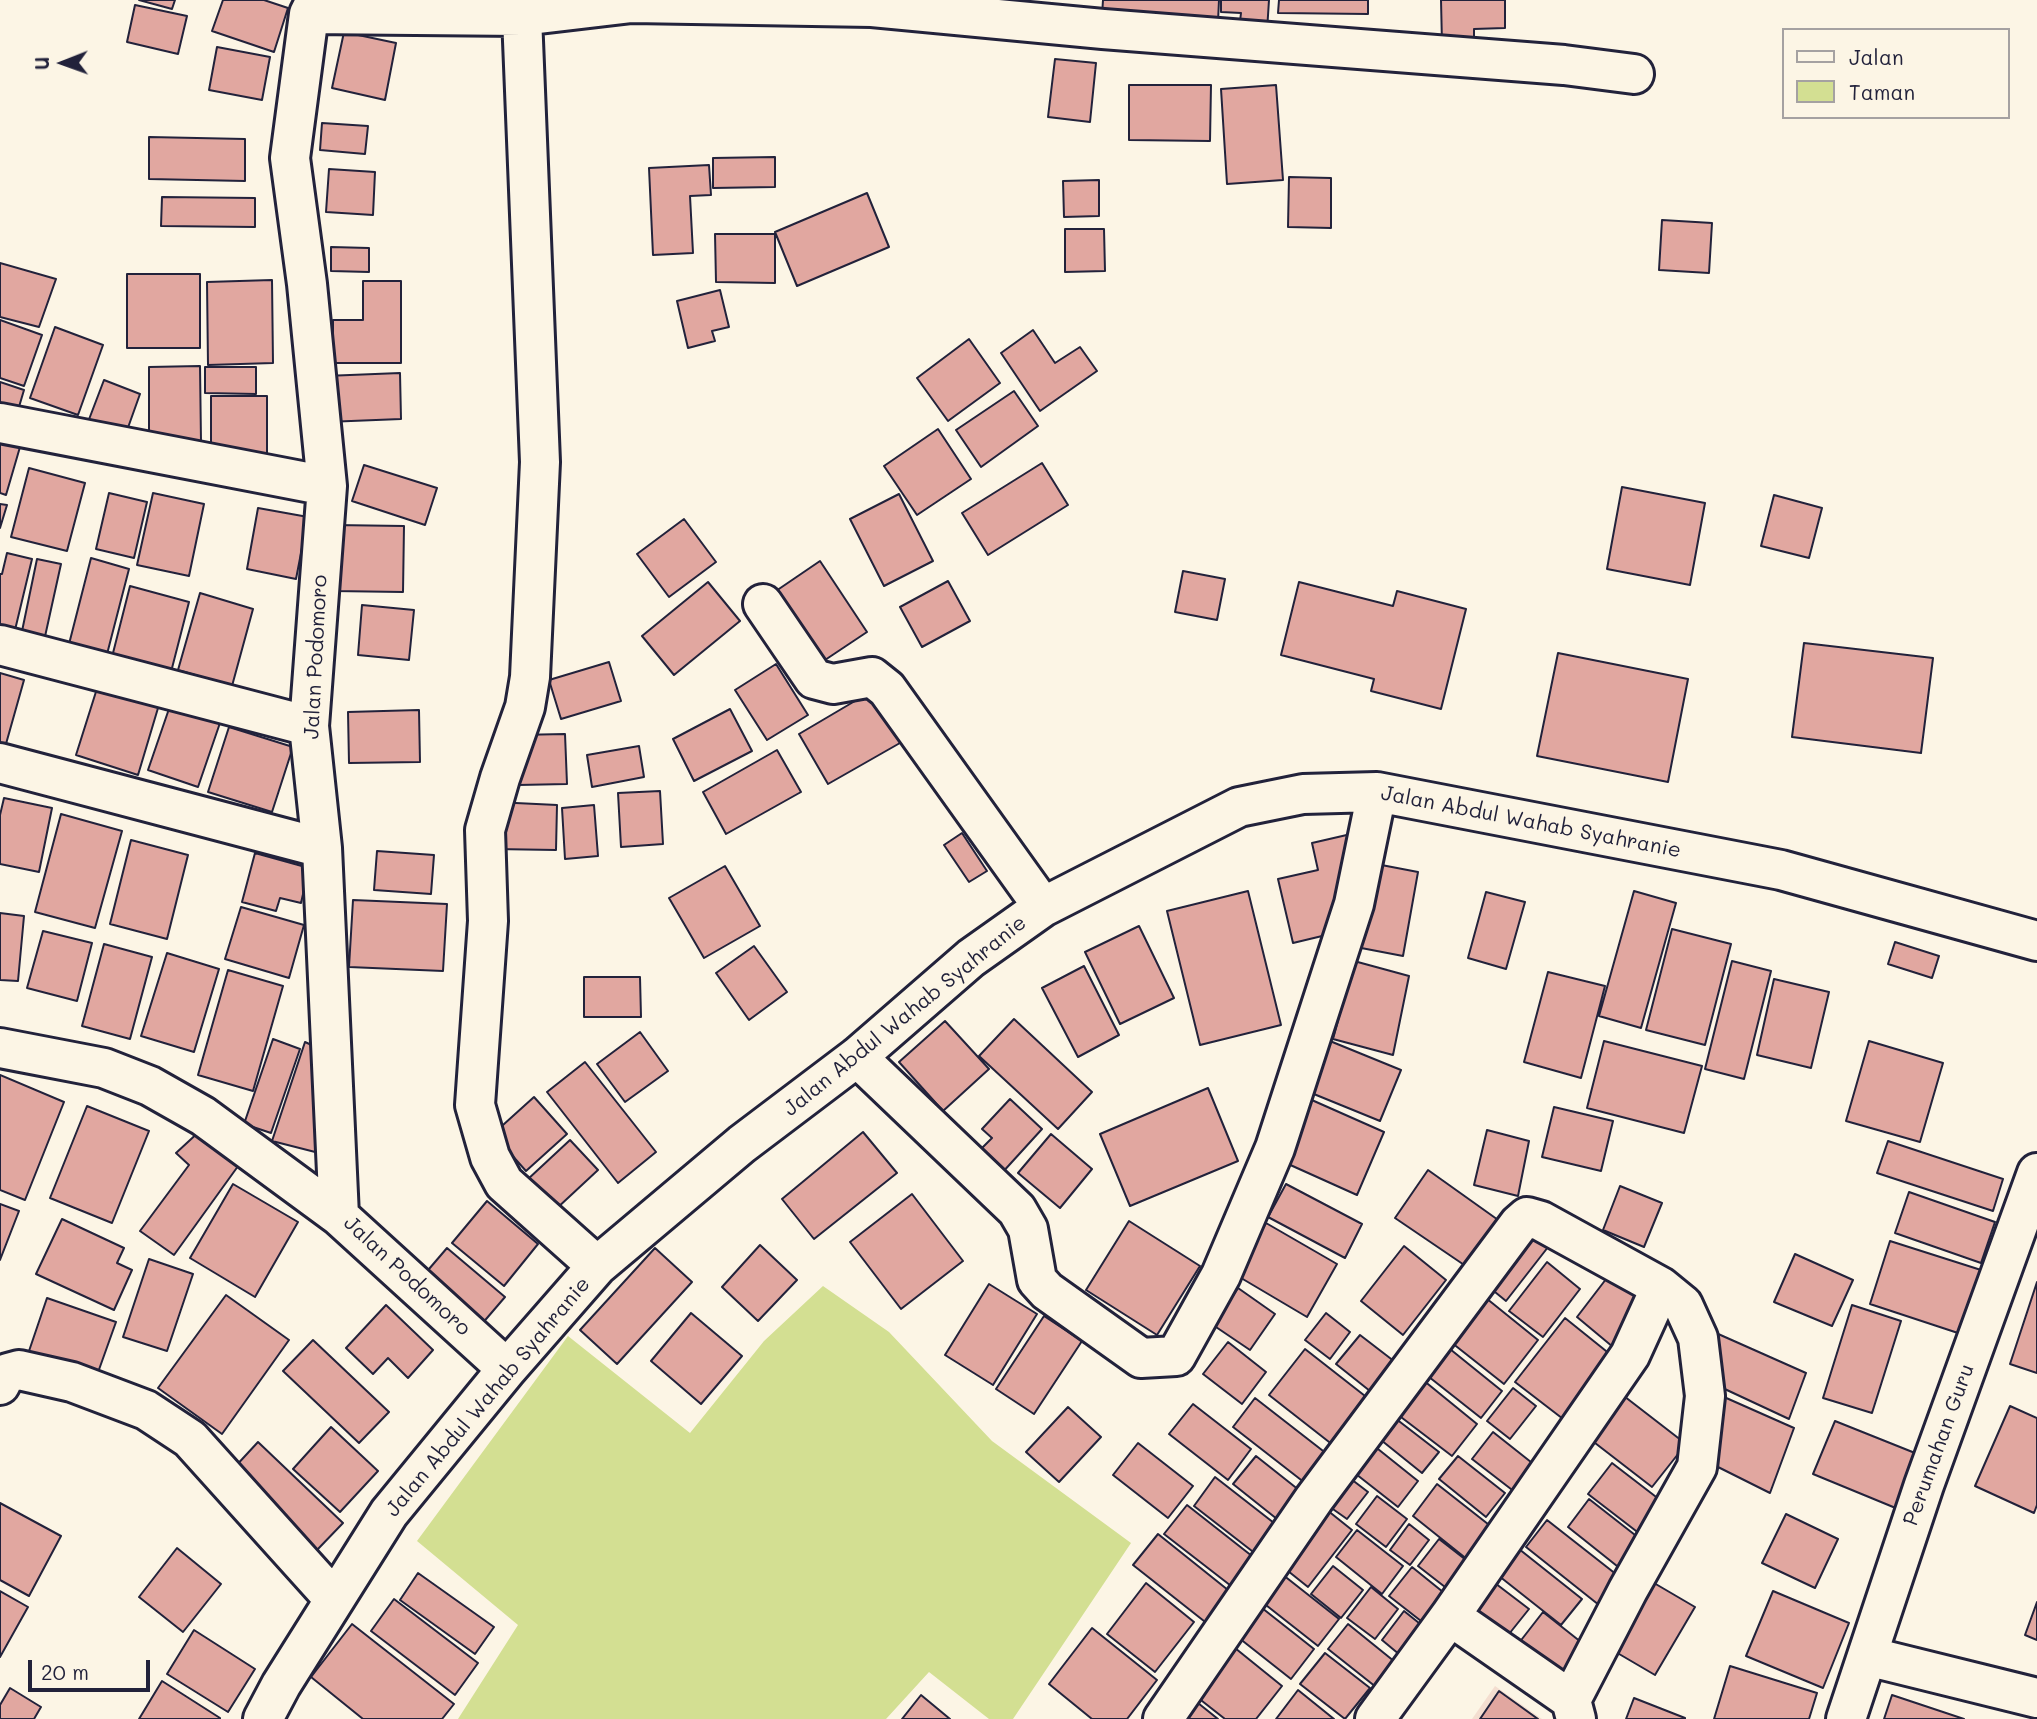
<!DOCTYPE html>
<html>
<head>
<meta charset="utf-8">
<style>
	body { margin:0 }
	#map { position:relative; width:2037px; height:1719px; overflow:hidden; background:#fcf5e5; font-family:Mali,sans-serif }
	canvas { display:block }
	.legend { position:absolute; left:1782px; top:28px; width:228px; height:91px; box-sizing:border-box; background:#fcf5e5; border:2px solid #a5a1a1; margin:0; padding:9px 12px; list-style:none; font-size:21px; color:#22223b }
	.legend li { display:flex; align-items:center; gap:14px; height:35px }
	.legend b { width:35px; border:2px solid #a5a1a1 }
	.north { position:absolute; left:28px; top:28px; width:70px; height:70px; -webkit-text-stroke:5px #fcf5e5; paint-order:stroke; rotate:269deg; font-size:19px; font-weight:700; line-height:28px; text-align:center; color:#22223b }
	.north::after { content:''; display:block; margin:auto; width:24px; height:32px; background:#22223b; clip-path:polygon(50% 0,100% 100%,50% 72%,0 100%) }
	.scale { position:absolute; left:28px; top:1660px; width:122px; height:32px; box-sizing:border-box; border:4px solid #22223b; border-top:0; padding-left:9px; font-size:21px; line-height:24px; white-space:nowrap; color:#22223b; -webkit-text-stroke:5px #fcf5e5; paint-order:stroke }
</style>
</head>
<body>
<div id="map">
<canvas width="2037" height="1719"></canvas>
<ul class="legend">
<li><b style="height:9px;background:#fcf5e5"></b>Jalan</li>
<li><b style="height:19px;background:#d3df92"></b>Taman</li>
</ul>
<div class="north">U</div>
<div class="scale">20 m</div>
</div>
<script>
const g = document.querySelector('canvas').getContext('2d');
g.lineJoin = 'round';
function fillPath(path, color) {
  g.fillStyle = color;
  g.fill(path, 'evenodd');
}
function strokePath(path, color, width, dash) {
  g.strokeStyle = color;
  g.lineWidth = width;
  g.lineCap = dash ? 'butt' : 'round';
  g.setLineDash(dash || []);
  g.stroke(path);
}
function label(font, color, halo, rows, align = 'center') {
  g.font = font + ' Mali,sans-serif';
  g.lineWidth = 5;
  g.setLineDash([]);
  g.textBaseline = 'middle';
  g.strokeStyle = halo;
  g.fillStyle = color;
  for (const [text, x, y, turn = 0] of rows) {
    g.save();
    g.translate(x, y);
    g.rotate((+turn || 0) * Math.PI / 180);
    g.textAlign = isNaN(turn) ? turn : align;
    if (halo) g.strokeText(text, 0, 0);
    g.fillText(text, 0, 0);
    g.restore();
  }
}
fillPath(new Path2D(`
	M1495 1686 1542 1719H1472Z`), '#f4ded0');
fillPath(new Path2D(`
	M823 1286 889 1332 992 1441 1131 1543 1013 1719H989L929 1672 886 1719H458L518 1625 417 1541 568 1336 690 1433 764 1341Z`), '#d3df92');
const building = new Path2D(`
	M139 0H175L172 9Z
	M223 0H264L288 8 274 52 212 31Z
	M1103 0H1219L1218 22 1102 16Z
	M1221 0H1269L1267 31 1239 30 1241 13 1221 12Z
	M1279 0H1368V14L1278 13Z
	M1441 0H1505V28L1474 29V44H1442Z
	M135 5 187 16 178 54 127 42Z
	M344 32 396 43 385 100 332 88Z
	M217 47 270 57 262 100 209 90Z
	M1055 59 1096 63 1090 122 1048 117Z
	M1129 85H1211L1210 141 1129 140Z
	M1276 85 1283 180 1227 184 1221 89Z
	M322 123 368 126 365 154 320 150Z
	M149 137 245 139V181L149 179Z
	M775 157V187L713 188V158Z
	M709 165 711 195 690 196 693 253 653 255 649 168Z
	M329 169 375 172 373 215 326 212Z
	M1289 177 1331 178V228L1288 227Z
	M1099 180V216L1064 217 1063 181Z
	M867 193 889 247 797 286 775 232Z
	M162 197 255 198V227L161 226Z
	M1662 220 1712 223 1709 273 1659 270Z
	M1065 229H1104L1105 271 1065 272Z
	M715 234H775V283L716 282Z
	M331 247 369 248V272L331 271Z
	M0 263 56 279 39 327 0 317Z
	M127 274H200V348H127Z
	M272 280 273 363 208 365 207 282Z
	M363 281H401V363H333V320H363Z
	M720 290 729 327 712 331 715 341 688 348 677 301Z
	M0 320 42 335 24 386 0 378Z
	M55 327 103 345 78 415 30 398Z
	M1033 330 1055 363 1080 347 1097 371 1040 411 1001 353Z
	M969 339 1000 383 948 421 917 378Z
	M200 366 201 442H149V367Z
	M205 367H256V394L205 393Z
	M400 373 401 419 326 422 325 376Z
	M104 380 140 394 125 436 88 422Z
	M0 382 24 390 16 417 0 412Z
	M1014 391 1038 426 981 467 956 430Z
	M211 396H267V455H211Z
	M938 429 971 479 917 515 884 466Z
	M0 442 20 447 6 495 0 493Z
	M1042 463 1068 505 988 555 962 513Z
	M364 465 437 488 425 525 352 501Z
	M29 468 85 483 67 551 11 537Z
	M1622 487 1705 503 1690 585 1607 569Z
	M109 493 147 502 134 558 96 549Z
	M153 493 204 504 189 576 137 565Z
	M899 494 933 561 884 586 850 519Z
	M1774 495 1822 508 1809 558 1761 546Z
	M0 504 7 505 0 528Z
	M258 508 308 517 296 579 247 569Z
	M684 519 716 562 669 597 637 554Z
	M334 525 404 526 403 592 333 591Z
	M7 553 32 559 15 630 0 627V574H2Z
	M91 558 129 569 106 658 68 648Z
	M37 559 61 564 44 641 21 636Z
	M820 561 867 632 819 664 773 593Z
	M1183 571 1225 579 1217 620 1175 612Z
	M948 581 970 621 922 647 900 607Z
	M708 582 740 621 674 675 642 636Z
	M1299 582 1393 606 1397 591 1466 609 1441 709 1371 691 1374 679 1281 655Z
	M130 586 189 602 171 672 112 657Z
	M200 593 253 609 232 686 178 670Z
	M362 605 414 610 409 660 358 655Z
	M1804 643 1933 658 1921 753 1792 737Z
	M1558 653 1688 679 1668 782 1537 756Z
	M609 662 621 701 561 719 549 680Z
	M776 664 808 715 767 740 735 690Z
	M0 673 24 680 4 751 0 750Z
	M100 679 161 698 138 775 76 755Z
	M877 688 907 739 828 784 799 734Z
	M171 703 221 720 198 787 148 770Z
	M730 709 752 751 694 781 673 739Z
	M419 710 420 762 349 763 348 712Z
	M229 727 293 747 272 812 208 792Z
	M565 734 567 784 518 785 517 735Z
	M639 746 644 777 592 787 587 755Z
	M777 750 801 792 726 834 703 792Z
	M660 791 663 844 621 847 618 793Z
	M4 798 52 808 39 872 0 864V815Z
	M495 802 557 805 556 850 494 849Z
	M594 805 598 856 565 859 562 808Z
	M61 814 122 831 95 928 35 912Z
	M962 833 987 871 969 882 944 845Z
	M1351 834 1343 931 1293 943 1278 879 1318 870 1312 843Z
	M131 840 188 855 167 939 110 924Z
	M377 851 434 855 431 894 374 890Z
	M255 853 309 868 301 903 280 898 276 911 242 902Z
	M1371 863 1418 872 1403 956 1356 947Z
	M725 866 760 926 704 958 669 898Z
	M1248 891 1281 1025 1200 1045 1167 911Z
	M1634 891 1676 903 1641 1028 1599 1016Z
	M1486 892 1525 902 1506 969 1468 958Z
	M353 900 447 904 443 971 349 967Z
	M241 907 304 925 289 978 225 959Z
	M0 913 24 916 18 981 0 980Z
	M1139 926 1174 998 1120 1024 1085 952Z
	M1672 929 1731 944 1705 1045 1646 1030Z
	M43 931 92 943 77 1001 27 988Z
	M1895 942 1939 956 1932 978 1888 964Z
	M104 944 152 957 130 1039 82 1026Z
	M754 946 787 992 749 1020 716 973Z
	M167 953 219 969 194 1052 141 1036Z
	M1354 961 1409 976 1393 1055 1333 1039Z
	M1732 961 1771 971 1744 1079 1705 1069Z
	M1084 966 1119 1035 1078 1057 1042 988Z
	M228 970 283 986 253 1091 198 1075Z
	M1548 972 1605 986 1581 1078 1524 1062Z
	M584 977H640L641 1017H584Z
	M1774 979 1829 992 1811 1068 1757 1055Z
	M1014 1019 1092 1092 1058 1129 979 1056Z
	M945 1021 989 1069 943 1111 899 1062Z
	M640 1032 668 1071 625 1102 597 1064Z
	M273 1039 300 1049 271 1133 244 1124Z
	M1325 1039 1401 1070 1380 1121 1304 1090Z
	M1604 1041 1702 1066 1684 1133 1587 1108Z
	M1869 1041 1943 1063 1920 1142 1846 1121Z
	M305 1042 329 1053 323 1154 272 1141Z
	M585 1062 656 1152 618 1183 547 1092Z
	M0 1075 64 1102 25 1200 0 1190Z
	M1208 1088 1238 1161 1130 1206 1100 1134Z
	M534 1097 567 1134 526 1171 493 1134Z
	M1305 1097 1384 1132 1357 1195 1277 1159Z
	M1010 1099 1042 1129 1001 1174 977 1153 992 1138 982 1129Z
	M87 1106 149 1131 112 1223 50 1198Z
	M1554 1107 1613 1121 1601 1171 1542 1157Z
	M202 1129 241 1162 174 1255 140 1231 189 1165 176 1153Z
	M1487 1130 1529 1141 1518 1196 1474 1185Z
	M863 1132 897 1173 814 1239 782 1199Z
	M1051 1134 1092 1169 1060 1208 1018 1173Z
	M570 1140 598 1170 555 1210 527 1180Z
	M1888 1141 2003 1179 1993 1211 1877 1173Z
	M1428 1170 1508 1227 1476 1273 1395 1218Z
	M233 1184 298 1222 255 1297 190 1258Z
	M1286 1184 1362 1224 1345 1258 1268 1217Z
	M1620 1186 1662 1203 1644 1247 1603 1230Z
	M1909 1192 1995 1222 1981 1263 1895 1233Z
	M912 1194 963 1261 901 1309 850 1242Z
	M487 1201 538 1244 504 1286 452 1243Z
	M0 1204 19 1211 0 1260Z
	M62 1219 124 1248 117 1263 132 1270 114 1310 36 1274Z
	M1129 1221 1200 1266 1157 1335 1086 1290Z
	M1266 1223 1337 1264 1307 1317 1236 1275Z
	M1529 1225 1552 1242 1506 1301 1484 1283Z
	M1890 1241 1981 1270 1961 1334 1870 1304Z
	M760 1245 797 1280 758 1321 722 1287Z
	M1404 1246 1446 1280 1403 1335 1361 1301Z
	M447 1248 505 1297 481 1325 423 1276Z
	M655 1248 692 1282 617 1364 580 1330Z
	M1795 1254 1853 1280 1832 1326 1774 1302Z
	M149 1259 193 1274 167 1351 123 1337Z
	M1547 1262 1580 1289 1543 1337 1509 1311Z
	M1613 1270 1650 1300 1613 1347 1577 1317Z
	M2037 1282V1373L2010 1364Z
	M989 1284 1037 1314 993 1385 945 1355Z
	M1238 1288 1275 1314 1250 1350 1213 1325Z
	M1481 1294 1538 1340 1504 1384 1447 1339Z
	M226 1295 289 1340 222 1434 158 1388Z
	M47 1298 116 1322 96 1378 28 1354Z
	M386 1305 433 1350 408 1378 388 1358 373 1374 346 1348Z
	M1852 1305 1901 1321 1872 1413 1823 1398Z
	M691 1313 742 1356 701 1404 651 1361Z
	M1326 1313 1350 1332 1330 1359 1305 1340Z
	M1044 1316 1082 1341 1034 1414 996 1389Z
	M1565 1318 1616 1359 1567 1422 1515 1382Z
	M1716 1333 1806 1373 1789 1419 1714 1384Z
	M1360 1335 1399 1365 1375 1395 1336 1364Z
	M313 1340 389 1412 359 1443 283 1371Z
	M1228 1342 1266 1372 1242 1404 1203 1374Z
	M1445 1345 1502 1391 1481 1418 1424 1373Z
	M1305 1349 1374 1403 1338 1449 1269 1395Z
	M1423 1380 1477 1424 1452 1456 1397 1414Z
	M1513 1388 1536 1406 1510 1439 1487 1421Z
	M1620 1393 1686 1444 1652 1487 1586 1436Z
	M1715 1393 1794 1428 1770 1493 1712 1464Z
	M1255 1398 1327 1454 1305 1483 1233 1427Z
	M1193 1404 1251 1449 1228 1480 1169 1434Z
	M2010 1406 2037 1418V1505L2034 1513 1975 1486Z
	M1068 1407 1101 1437 1059 1482 1026 1452Z
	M1391 1415 1439 1452 1422 1473 1376 1436Z
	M1835 1421 1920 1455 1898 1509 1813 1474Z
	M331 1427 378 1471 340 1512 293 1469Z
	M1493 1432 1541 1470 1520 1496 1472 1459Z
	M1368 1441 1418 1481 1398 1507 1347 1467Z
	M258 1442 343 1523 317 1550 233 1469Z
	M1138 1443 1193 1486 1168 1518 1113 1475Z
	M1256 1456 1309 1498 1287 1527 1233 1484Z
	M1458 1456 1505 1493 1486 1517 1439 1479Z
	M1612 1463 1664 1503 1640 1534 1588 1494Z
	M1215 1477 1283 1530 1261 1558 1194 1506Z
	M1351 1479 1368 1492 1347 1519 1330 1507Z
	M1437 1484 1493 1528 1468 1560 1413 1516Z
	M1377 1496 1407 1519 1386 1547 1356 1524Z
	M1589 1499 1644 1542 1622 1570 1568 1527Z
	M0 1503 61 1536 29 1596 0 1580Z
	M1187 1505 1257 1560 1235 1589 1164 1534Z
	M1327 1510 1352 1530 1308 1587 1283 1567Z
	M1786 1514 1838 1539 1815 1588 1762 1563Z
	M1547 1520 1626 1582 1604 1609 1526 1547Z
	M1409 1524 1429 1540 1410 1565 1390 1550Z
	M1357 1530 1403 1566 1382 1594 1336 1557Z
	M1158 1534 1233 1594 1209 1625 1133 1565Z
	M1439 1539 1475 1567 1454 1594 1418 1566Z
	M177 1548 221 1584 183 1632 139 1597Z
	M1519 1549 1582 1599 1561 1625 1499 1576Z
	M1333 1566 1363 1590 1341 1618 1311 1594Z
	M1412 1567 1443 1592 1421 1621 1389 1596Z
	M1278 1571 1339 1619 1318 1646 1257 1598Z
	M418 1573 494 1627 475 1654 400 1600Z
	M1487 1577 1529 1609 1501 1644 1461 1612Z
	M1146 1583 1194 1622 1155 1672 1107 1634Z
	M1654 1583 1695 1607 1655 1675 1614 1651Z
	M1371 1587 1398 1609 1375 1639 1347 1618Z
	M0 1591 28 1607 0 1657Z
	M1773 1591 1849 1623 1823 1688 1746 1656Z
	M394 1599 478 1663 455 1695 371 1631Z
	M2037 1602V1640L2025 1635Z
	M1262 1608 1314 1649 1291 1679 1239 1638Z
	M1404 1611 1429 1631 1406 1660 1382 1640Z
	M1543 1612 1586 1646 1558 1682 1515 1648Z
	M352 1624 454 1704 442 1719H363L311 1677Z
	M1348 1624 1400 1666 1381 1691 1328 1649Z
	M1092 1628 1157 1680 1127 1719H1092L1049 1684Z
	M194 1630 255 1669 228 1712 167 1674Z
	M1235 1648 1282 1686 1256 1719H1225L1197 1697Z
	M1325 1653 1370 1688 1345 1719 1300 1684Z
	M1730 1666 1817 1693 1809 1719H1714Z
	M162 1681 220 1718V1719H139Z
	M10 1688 41 1707 34 1719H0V1705Z
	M1298 1690 1334 1719H1276Z
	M1499 1691 1538 1719H1480Z
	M921 1695 950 1719H902Z
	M1892 1695 1964 1719H1884Z
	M1634 1698 1685 1718V1719H1626Z
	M1198 1703 1218 1719H1185Z`);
fillPath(building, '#e1a7a0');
strokePath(building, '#22223b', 2);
const minor = new Path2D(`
	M316 0 309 14 290 158 307 284 327 486 309 726 322 848 339 1216 507 1369
	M309 14 522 16 632 3 872 7 1103 29 1564 65 1634 74
	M522 16 540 462 530 677 525 707 500 778 485 830 488 921 475 1105 490 1157 504 1183 597 1266
	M0 423 327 486
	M763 604 814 679 833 684 872 677 887 689 1043 907
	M0 645 309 726
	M0 763 322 848
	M0 1048 104 1068 150 1086 203 1116 339 1216
	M857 1057 1017 1210 1028 1229 1037 1280 1047 1291 1141 1358 1176 1356 1221 1275 1275 1148 1354 904 1377 792
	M0 1385 4 1377 8 1373 19 1370 72 1382 146 1410 190 1439 334 1599
	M1450 1616 1571 1700 1576 1719
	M1867 1656 2037 1698
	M263 1719 281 1685 389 1513 507 1369 597 1266 742 1144 857 1057 971 958 1043 907 1239 807 1303 794 1377 792 1781 870 2037 941
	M1163 1719 1314 1499 1519 1224 1527 1217 1541 1221 1661 1287
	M1375 1719 1450 1616 1630 1355 1661 1287 1683 1305 1698 1338 1705 1396 1697 1467 1628 1590 1571 1700
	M1846 1719 1924 1485 2037 1173`);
strokePath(minor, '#22223b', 44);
strokePath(minor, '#fcf5e5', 38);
label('21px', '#22223b', '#fcf5e5', [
	["Jalan Podomoro",316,657,-87],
	["Jalan Abdul Wahab Syahranie",1531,822,11],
	["Jalan Abdul Wahab Syahranie",905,1016,-39],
	["Jalan Podomoro",407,1276,43],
	["Jalan Abdul Wahab Syahranie",488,1397,-50],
	["Perumahan Guru",1939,1445,-70]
]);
</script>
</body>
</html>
